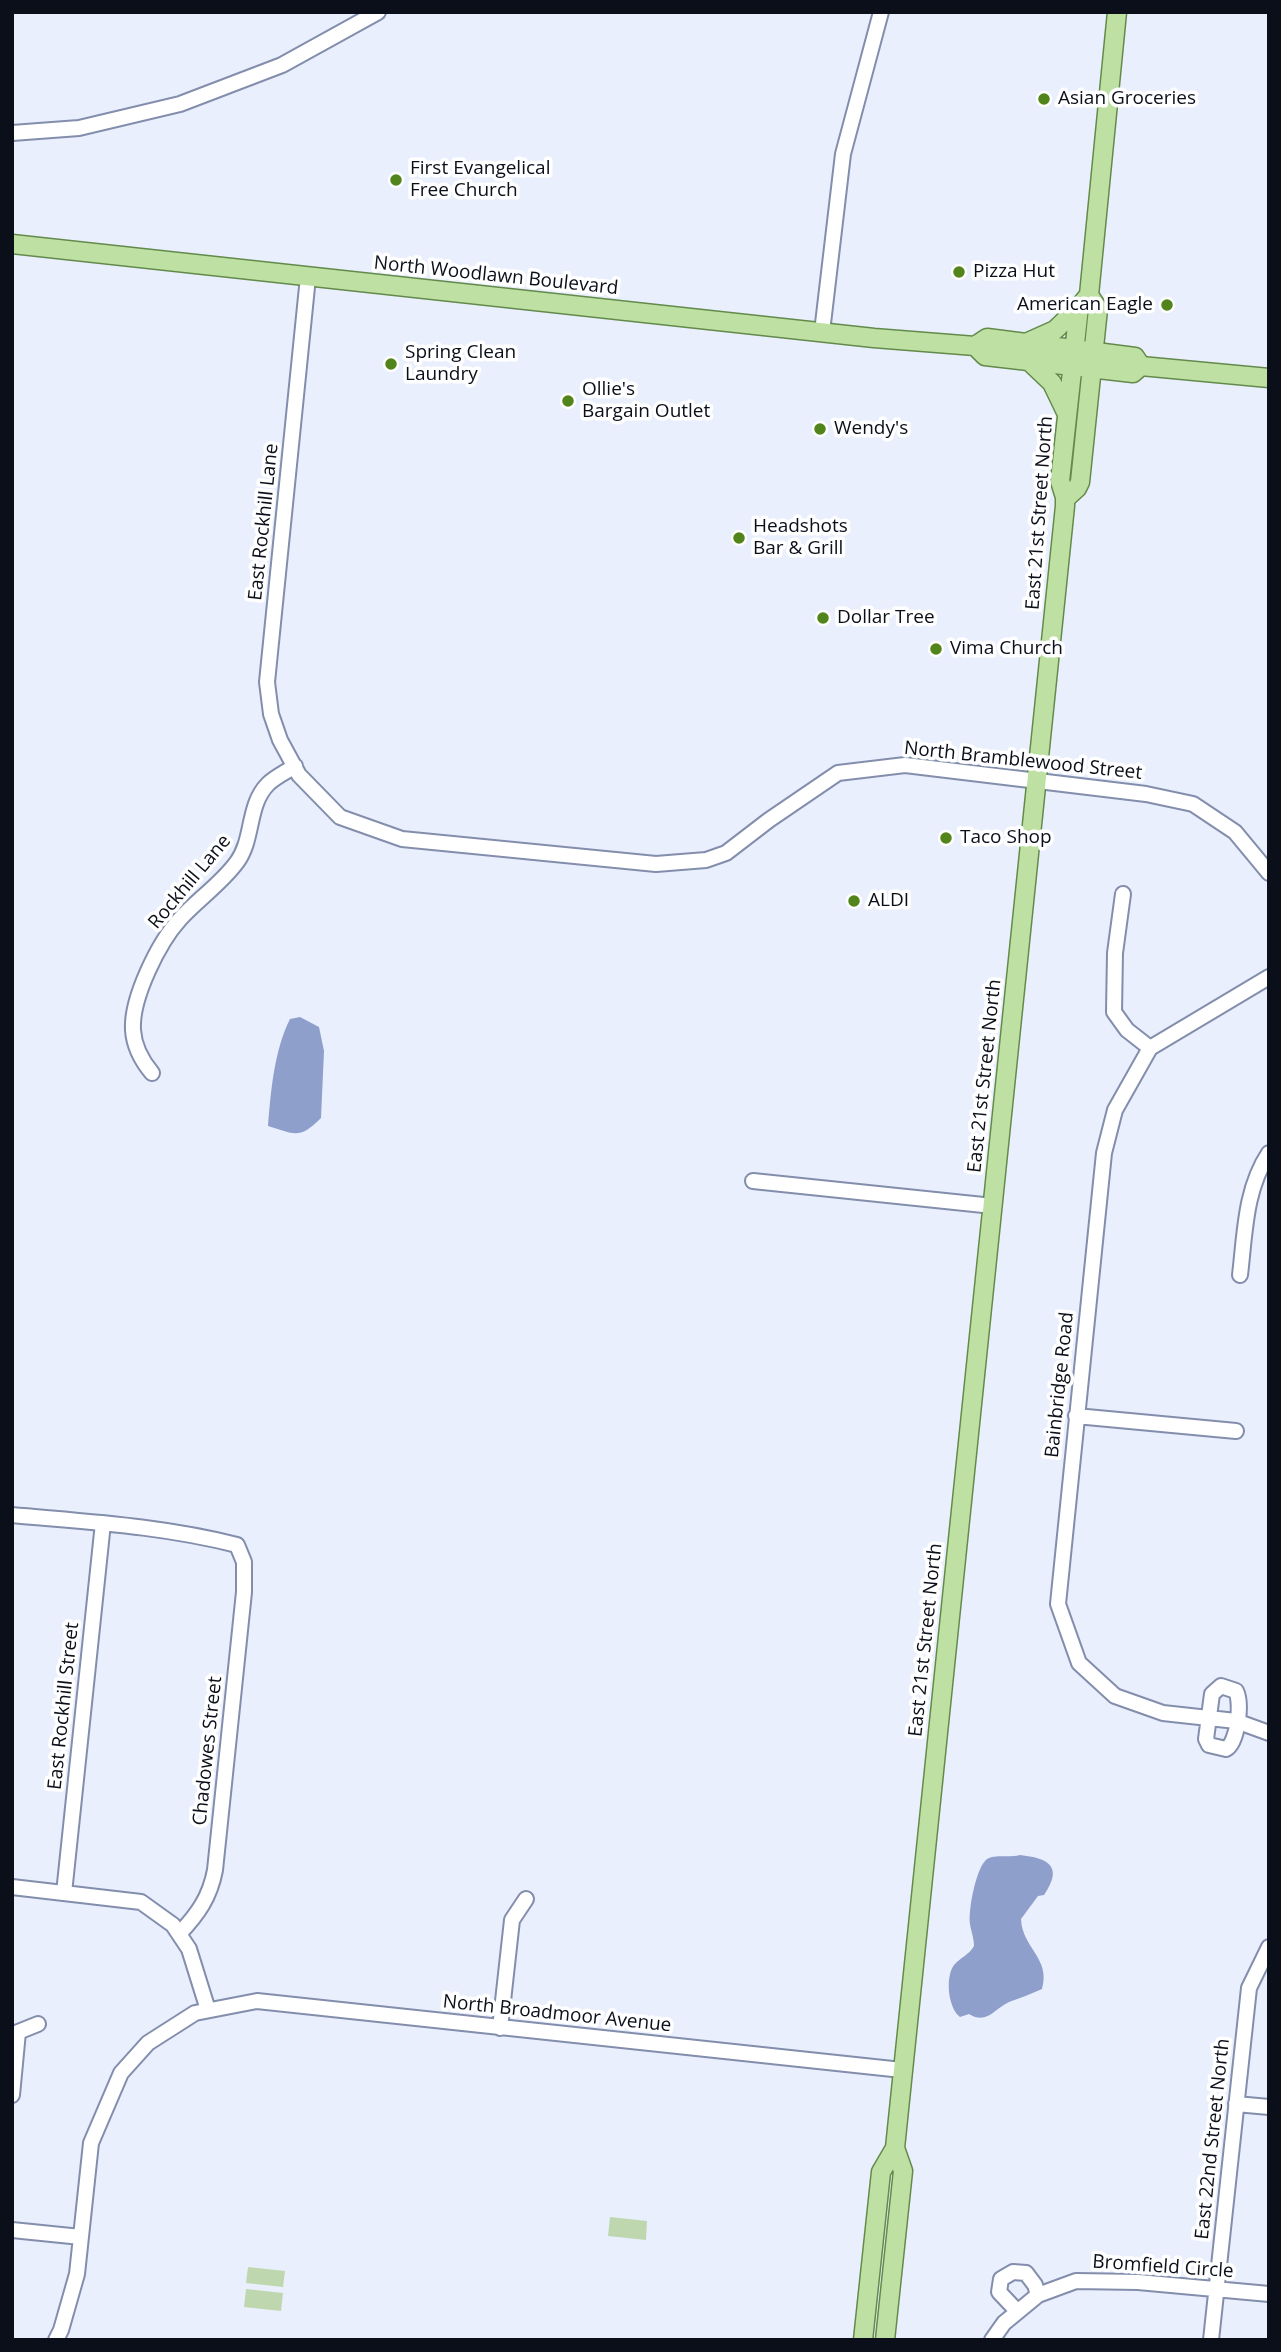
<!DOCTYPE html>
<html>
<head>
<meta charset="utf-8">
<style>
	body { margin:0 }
	#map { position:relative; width:1281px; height:2352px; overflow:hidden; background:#e9effc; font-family:"Open Sans",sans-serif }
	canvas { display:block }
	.frame { position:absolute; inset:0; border:14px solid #0b0f1a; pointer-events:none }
</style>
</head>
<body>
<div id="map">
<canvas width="1281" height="2352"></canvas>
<div class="frame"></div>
</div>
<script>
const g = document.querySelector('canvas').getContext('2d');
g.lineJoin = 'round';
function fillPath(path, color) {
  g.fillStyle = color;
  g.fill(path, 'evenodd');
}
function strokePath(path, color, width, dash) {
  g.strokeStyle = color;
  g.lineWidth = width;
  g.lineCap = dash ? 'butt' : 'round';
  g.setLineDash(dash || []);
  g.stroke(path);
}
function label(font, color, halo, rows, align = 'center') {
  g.font = font + ' "Open Sans",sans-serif';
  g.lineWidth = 7;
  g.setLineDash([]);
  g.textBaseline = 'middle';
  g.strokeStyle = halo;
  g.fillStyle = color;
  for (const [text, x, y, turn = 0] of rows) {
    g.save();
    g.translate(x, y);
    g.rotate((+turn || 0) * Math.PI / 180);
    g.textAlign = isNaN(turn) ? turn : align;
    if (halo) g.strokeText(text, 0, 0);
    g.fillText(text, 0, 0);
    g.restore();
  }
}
fillPath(new Path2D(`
	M610 2217 647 2221 646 2240 608 2236Z
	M248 2267 285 2271 283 2287 246 2283Z
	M246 2289 283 2293 281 2311 244 2307Z`), '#bfd7af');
fillPath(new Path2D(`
	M300 1017 319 1027 324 1051 321 1118C299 1140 295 1134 268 1126 271 1091 274 1051 290 1019Z
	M1020 1855C1048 1858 1064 1866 1044 1895L1038 1896 1021 1919C1022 1948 1051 1958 1042 1989 1031 1994 1020 1998 1009 2002 994 2009 987 2025 969 2014L960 2017C948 2008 945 1977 954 1965 961 1957 969 1955 974 1946 974 1938 971 1931 970 1924 968 1911 976 1867 987 1859 995 1854 1010 1858 1020 1855Z`), '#8f9fcb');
const minor = new Path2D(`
	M12 133 79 128 180 104 282 65 378 12
	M308 277 267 682 271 714 280 740 299 775 340 817 402 839 656 864 706 860 726 853 769 820 838 773 905 765 1146 794 1193 804 1235 832 1269 873
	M822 332 843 154 881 12
	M1123 894 1115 953 1114 1012 1127 1030 1150 1048
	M1269 977 1150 1048 1115 1110 1104 1153 1099 1202 1058 1604 1079 1663 1115 1696 1163 1713 1236 1721 1269 1733
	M152 1073C142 1061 134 1047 133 1030 131 998 159 942 180 919 198 899 221 884 237 862 254 839 247 805 268 784 275 777 286 772 295 766
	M753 1181 993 1206
	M1240 1275C1245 1233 1245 1189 1269 1153
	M1076 1416 1236 1431
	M12 1515C88 1522 163 1526 237 1545L244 1562V1592L215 1870C210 1897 198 1914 179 1934
	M1221 1686 1236 1691C1242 1703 1238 1742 1226 1749L1209 1745 1206 1739 1212 1694Z
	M12 1887 141 1902 173 1925 189 1949 208 2010
	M64 1893 103 1523
	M500 2028 512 1920 526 1899
	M18 2032 38 2024
	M12 2095 18 2032
	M1236 2104 1269 2107
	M12 2230 81 2237
	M1017 2311 999 2292 1001 2279 1013 2272 1026 2273 1035 2285 1038 2295
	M56 2340 61 2330 77 2274 91 2143 121 2073 148 2043 195 2013 257 2001 902 2070
	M992 2340 1004 2323 1038 2295 1076 2281 1138 2282 1269 2294
	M1211 2340 1249 1988 1269 1947`);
const major = new Path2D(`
	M12 244 874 338 975 346 987 338 1135 357 1141 366
	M1028 342 1055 330 1079 307
	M975 346 985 356 1133 373 1141 366 1269 378
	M1030 362 1052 383 1066 412
	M1065 499 1077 488 1080 482 1098 309 1089 295
	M863 2340 881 2172 895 2148 1065 506V497L1060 481 1079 307 1089 295 1117 12
	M885 2340 903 2171 895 2148`);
strokePath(minor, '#838ead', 18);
strokePath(major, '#638a4b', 21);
strokePath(minor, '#fff', 14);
strokePath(major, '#bee1a3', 18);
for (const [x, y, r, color] of [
	[1044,99,7,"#51841b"],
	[396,180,7,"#51841b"],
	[959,272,7,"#51841b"],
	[1167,305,7,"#51841b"],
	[391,364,7,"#51841b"],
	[568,401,7,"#51841b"],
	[820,429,7,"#51841b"],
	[739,538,7,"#51841b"],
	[823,618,7,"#51841b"],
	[936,649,7,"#51841b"],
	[946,838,7,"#51841b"],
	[854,901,7,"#51841b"]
]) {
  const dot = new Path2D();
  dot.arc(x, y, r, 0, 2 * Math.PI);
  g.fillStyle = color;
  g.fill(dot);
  strokePath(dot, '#fff', 2.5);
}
label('19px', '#0b0f1a', '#fff', [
	["Asian Groceries",1058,99],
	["First Evangelical",410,169],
	["Free Church",410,191],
	["Pizza Hut",973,272],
	["American Eagle",1153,305,"right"],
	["Spring Clean",405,353],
	["Laundry",405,375],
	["Ollie's",582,390],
	["Bargain Outlet",582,412],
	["Wendy's",834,429],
	["Headshots",753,527],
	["Bar & Grill",753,549],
	["Dollar Tree",837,618],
	["Vima Church",950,649],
	["Taco Shop",960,838],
	["ALDI",868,901]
], 'left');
label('19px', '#0b0f1a', '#fff', [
	["North Woodlawn Boulevard",496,276,6],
	["East 21st Street North",1040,513,-86],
	["East Rockhill Lane",264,522,-84],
	["North Bramblewood Street",1023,761,6],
	["Rockhill Lane",190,882,-50],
	["East 21st Street North",985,1076,-84],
	["Bainbridge Road",1060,1385,-84],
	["East 21st Street North",926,1640,-84],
	["East Rockhill Street",64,1706,-84],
	["Chadowes Street",208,1751,-84],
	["North Broadmoor Avenue",557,2014,6],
	["East 22nd Street North",1213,2139,-84],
	["Bromfield Circle",1163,2267,4]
]);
</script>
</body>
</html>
